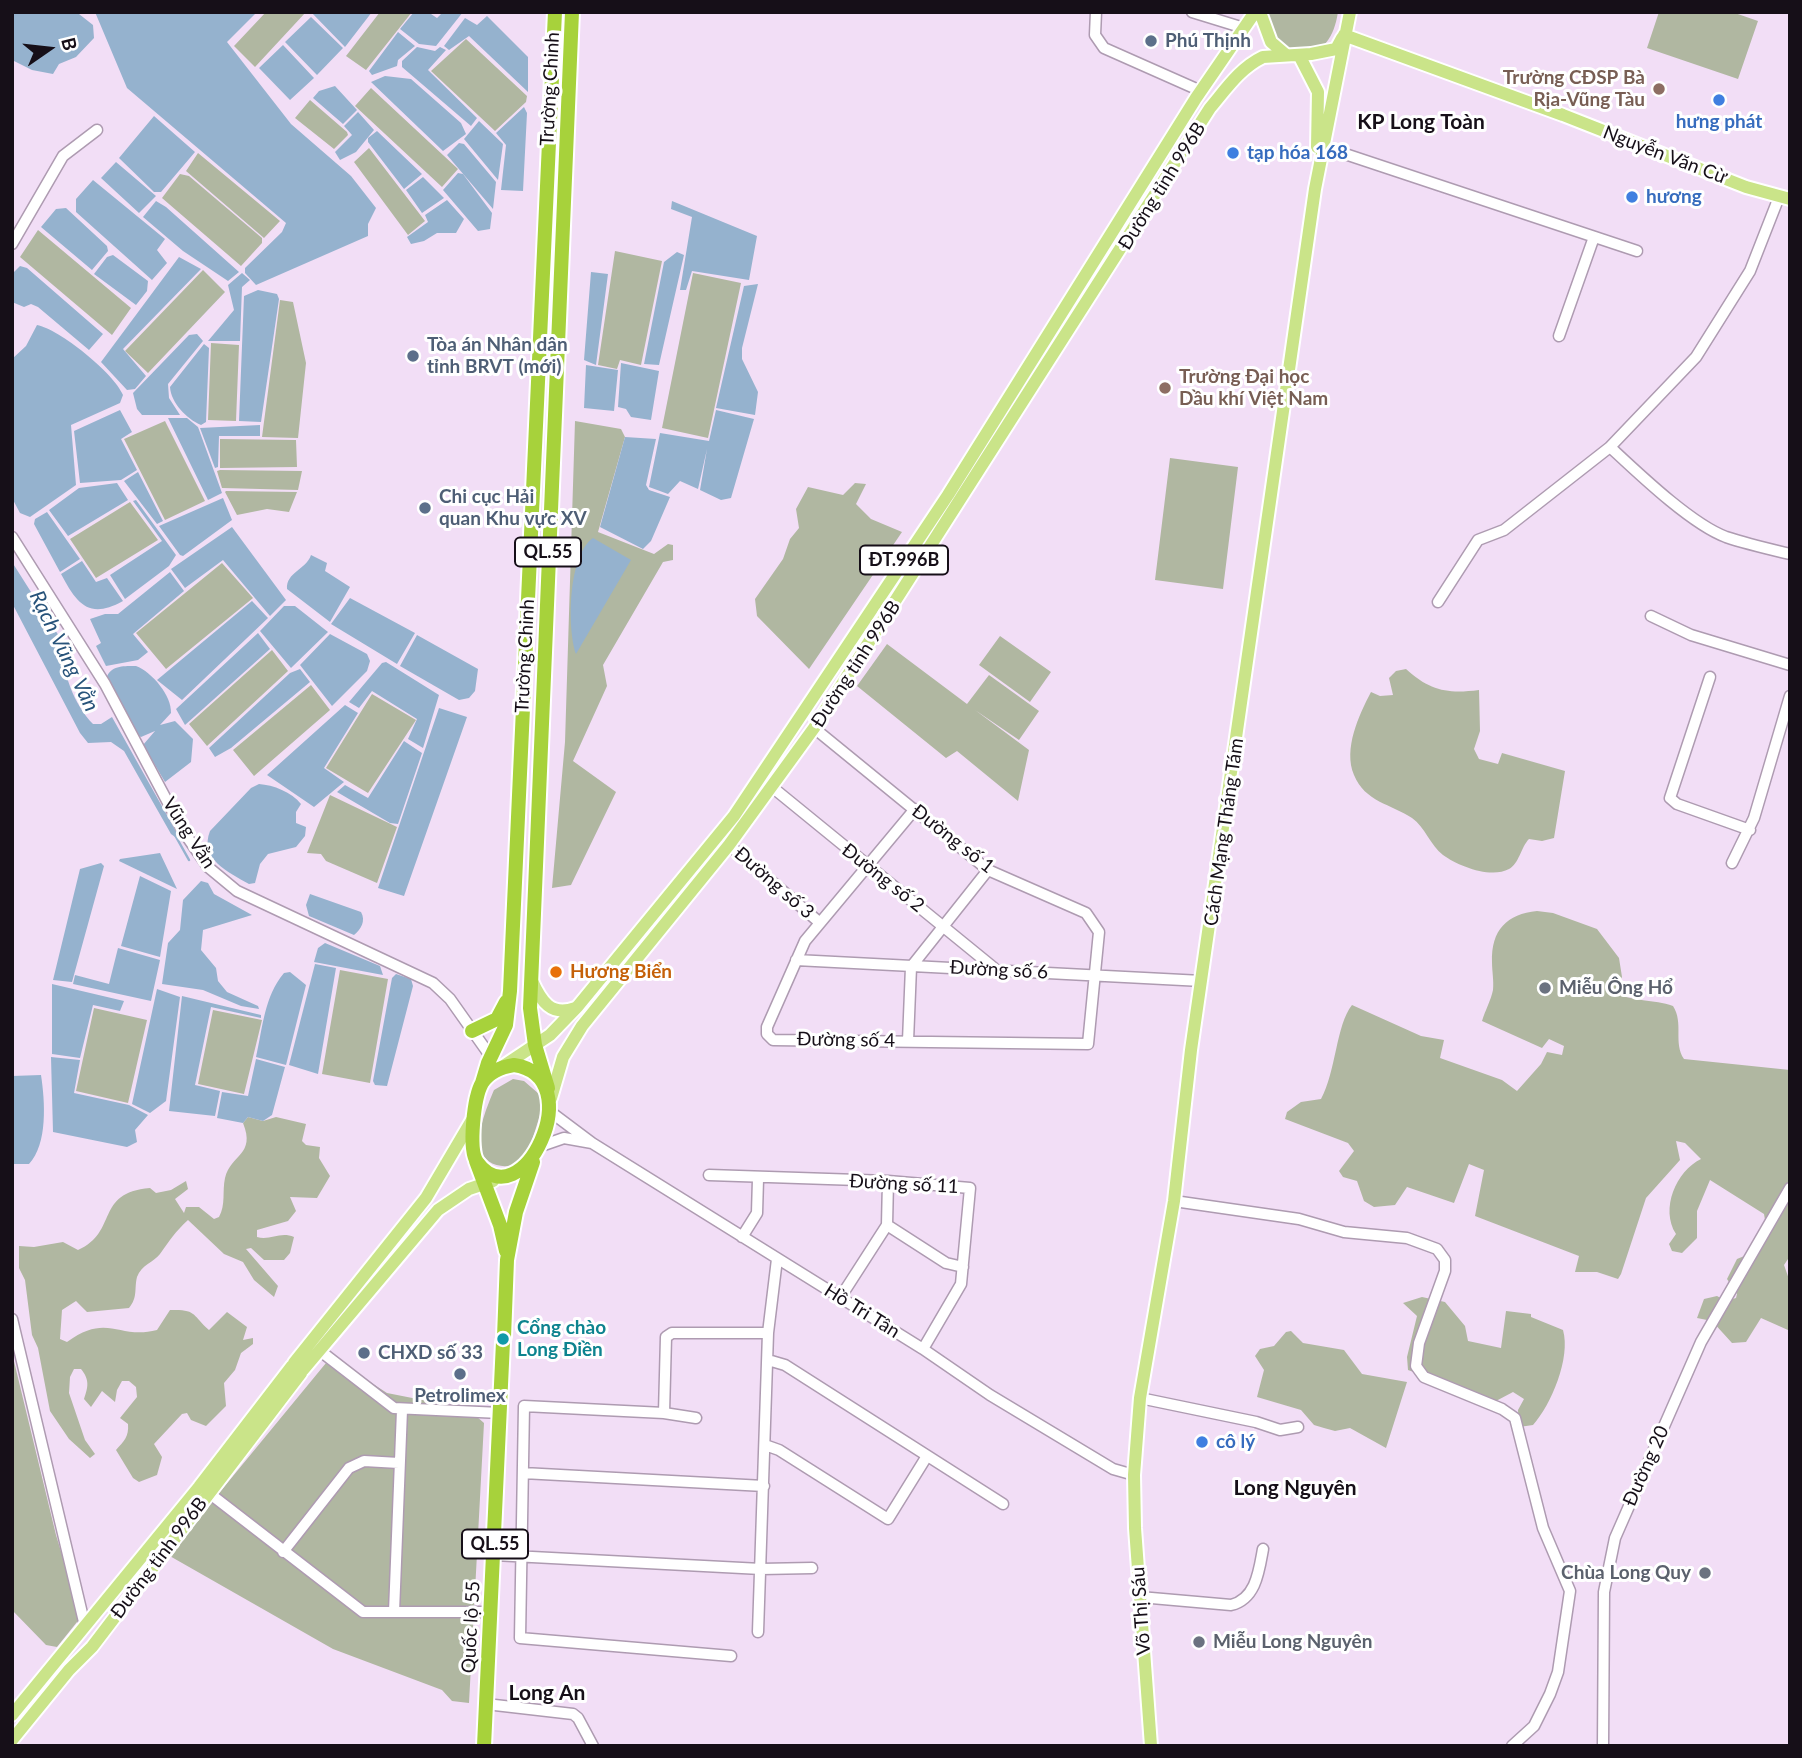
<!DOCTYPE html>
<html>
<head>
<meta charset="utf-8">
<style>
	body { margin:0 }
	#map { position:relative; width:1802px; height:1758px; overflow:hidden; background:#f2def6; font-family:Lato,sans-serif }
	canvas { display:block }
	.frame { position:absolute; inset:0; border:14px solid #160f18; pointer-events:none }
	.north { position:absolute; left:14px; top:14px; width:70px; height:70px; -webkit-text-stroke:5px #fff; paint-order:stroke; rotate:76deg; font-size:19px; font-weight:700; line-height:28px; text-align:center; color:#160f18 }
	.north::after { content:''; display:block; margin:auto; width:24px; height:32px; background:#160f18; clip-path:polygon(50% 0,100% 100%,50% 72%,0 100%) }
</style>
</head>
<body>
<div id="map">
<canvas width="1802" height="1758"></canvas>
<div class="frame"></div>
<div class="north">B</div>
</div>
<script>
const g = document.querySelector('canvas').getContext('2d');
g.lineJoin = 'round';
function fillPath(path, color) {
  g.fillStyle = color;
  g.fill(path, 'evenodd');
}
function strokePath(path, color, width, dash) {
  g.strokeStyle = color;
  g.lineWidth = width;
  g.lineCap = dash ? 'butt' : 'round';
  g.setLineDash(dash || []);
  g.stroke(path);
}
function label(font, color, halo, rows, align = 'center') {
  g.font = font + ' Lato,sans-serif';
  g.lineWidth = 6;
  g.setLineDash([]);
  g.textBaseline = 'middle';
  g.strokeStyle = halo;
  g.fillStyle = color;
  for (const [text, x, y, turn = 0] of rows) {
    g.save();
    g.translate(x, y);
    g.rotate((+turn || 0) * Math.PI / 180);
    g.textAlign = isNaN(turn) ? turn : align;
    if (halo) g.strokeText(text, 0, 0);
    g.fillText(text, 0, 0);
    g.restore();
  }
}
fillPath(new Path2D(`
	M266 12H306L255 67 234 46Z
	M380 12H412L366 70 346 56Z
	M1264 12H1338C1332 50 1313 60 1278 45Z
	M1659 12H1732L1758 21 1738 79 1647 48Z
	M466 39 527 96 526 102 495 131 431 71Z
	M371 88 458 169 442 187 355 106Z
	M310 100 347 132 348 135 334 149 295 118Z
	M369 148 425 221 408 235 354 162Z
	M198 153 280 221 264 238 186 171Z
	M180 174 189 176 262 238V243L241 266 162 198Z
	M38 230 131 308 112 335 20 257Z
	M615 251 662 261 641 365 620 360 617 369 598 365Z
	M203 270 225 292 148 373 125 351Z
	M693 273 741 283 708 438 662 428Z
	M280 300 293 302 306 363 298 438 262 437Z
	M211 343 239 345 236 421 208 420Z
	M165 421 205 501 165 520 124 439Z
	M575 421 621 429 625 437 598 532 654 554 668 544 673 545V560L663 562 603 665 607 686 573 761 616 792 571 885 552 888 565 742Z
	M220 439 296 440 297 467 220 468Z
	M1170 458 1238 467 1223 589 1155 580Z
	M217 471 220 470 302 471 298 490 222 488Z
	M855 483 866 484 856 504 871 519 902 532 809 669 757 616 755 599 783 559 790 539 799 528 796 509 808 487 843 495Z
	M225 492 226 491 297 492 289 512 267 509 237 515Z
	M130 502 158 540 96 578 70 539Z
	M222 563 253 598 166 669 136 633Z
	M1000 636 1051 672 1030 702 979 665Z
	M887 644 967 704 989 675 1039 711 1019 740 975 710 1029 750 1018 801 957 751 946 758 857 686Z
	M272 650 288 671 207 746 189 724Z
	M1406 669C1430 691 1448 694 1479 690L1480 731 1474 749 1479 759 1498 764 1502 753 1565 771 1554 838 1542 841 1529 839C1521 847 1519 864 1509 869 1491 879 1458 866 1443 855 1430 845 1425 827 1412 818 1391 804 1365 802 1354 775 1343 749 1359 715 1371 692L1380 696 1393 695 1389 678 1396 671Z
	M311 685 330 710 254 776 233 750Z
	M372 694 416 720 368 793 326 768Z
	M330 795 397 827 377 883 326 861 321 854 307 853Z
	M1537 911 1553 913 1597 929 1619 958 1622 977 1614 992C1632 1002 1654 999 1673 1006 1684 1023 1673 1043 1684 1059L1790 1070V1256L1784 1265 1790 1282 1788 1330 1761 1318 1746 1342 1732 1343 1712 1321 1697 1318 1704 1299 1717 1296 1726 1301 1736 1298 1737 1294 1727 1279 1737 1259 1754 1252 1766 1226 1764 1214 1710 1180 1697 1211V1238L1682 1253 1672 1251 1669 1244 1676 1234C1660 1209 1676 1171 1701 1159L1685 1143 1676 1141 1680 1160 1646 1198 1621 1274 1618 1279 1597 1272H1575L1579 1256 1475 1216 1484 1170 1469 1164 1454 1203 1407 1187 1395 1205 1374 1207 1364 1201 1357 1181 1343 1177 1339 1171 1354 1151 1348 1143 1285 1119 1287 1112 1301 1102 1321 1099C1336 1072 1336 1025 1352 1005L1421 1036 1444 1040 1440 1058 1502 1080 1517 1091 1541 1064 1547 1052 1562 1055 1564 1046 1549 1039 1542 1048 1482 1021C1485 1011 1491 1000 1493 990 1494 981 1492 971 1492 962 1491 930 1507 914 1537 911Z
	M340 970 388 979 370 1083 322 1074Z
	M94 1008 147 1020 128 1103 76 1091Z
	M213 1010 262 1020 244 1094 198 1084Z
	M513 1079 524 1081 539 1094C544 1107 539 1118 535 1131 532 1139 530 1150 525 1157 513 1172 485 1168 480 1149 476 1133 488 1104 494 1090Z
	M248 1117 263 1121 276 1117 306 1124 302 1141 306 1145 320 1147 319 1158 330 1176 317 1198 290 1197 296 1211 288 1221 257 1230V1237C270 1241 280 1231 294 1237L290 1253 284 1260H264L251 1248 246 1249 278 1286 274 1297 254 1280 243 1262 224 1254 188 1220C175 1232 170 1240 160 1254 154 1262 141 1265 137 1277 134 1290 138 1297 129 1308L87 1312 76 1301 62 1310 60 1339 67 1342C108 1312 118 1340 157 1330L170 1310C197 1309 192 1315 209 1330L227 1312 247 1327 243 1340 253 1338V1344L241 1353 235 1370 224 1383 226 1406 206 1426 191 1420 187 1413 182 1414 154 1444 162 1457 157 1475 139 1482 133 1478 116 1450C124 1441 129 1437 128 1424L120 1418 137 1397 136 1387 129 1381H122L117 1390 115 1402 102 1391 91 1407 84 1399C88 1387 90 1380 81 1369H74L70 1377 69 1393 85 1440 95 1454 90 1458 69 1439 50 1411 38 1348 32 1335 25 1280 19 1268V1246L34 1247 63 1242 78 1250C119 1232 94 1193 150 1188L156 1193 171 1190 186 1181 188 1189 175 1199 184 1213 186 1207H199L214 1219 219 1217C226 1204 222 1192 225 1178 231 1154 256 1155 243 1123Z
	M1422 1297 1445 1302 1465 1326 1468 1341 1501 1348 1506 1311 1531 1314V1317L1563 1330C1571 1358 1551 1405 1533 1425L1519 1427 1518 1410 1524 1399 1513 1392 1496 1401 1408 1370 1407 1357 1417 1316 1403 1303Z
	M1291 1331 1303 1343 1344 1350 1362 1374 1407 1382 1386 1448 1350 1428 1335 1431 1324 1428 1314 1425 1301 1410 1257 1397 1264 1370 1255 1356 1260 1349 1274 1346 1286 1332Z
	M12 1353 56 1535 81 1617 57 1647 46 1645 12 1610Z
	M326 1363 348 1380 353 1371 387 1393 468 1409 484 1423 469 1703 452 1701 442 1690 333 1649 168 1555Z`), '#b0b7a1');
fillPath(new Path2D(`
	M12 12 79 14 93 25 94 38 76 57 59 64 53 74 32 70 12 60Z
	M95 12H257L227 42 291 124 351 176 376 208 368 224V236L256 285 245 273V268L282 232 286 223 127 88Z
	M311 12H372L345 47Z
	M414 12H428L437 18 443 12H463L436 46 419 44 400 29Z
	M487 16 528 57V92L469 36 449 50 444 46 465 18 477 25Z
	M311 17 343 48 317 75 285 42Z
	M398 32 415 46 398 60 397 66 372 75 369 71Z
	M283 45 314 78 290 100 259 68Z
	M417 47 435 51 440 47 446 50 428 70 477 118 471 126 402 67V61Z
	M385 76 411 79 461 123 466 134 443 151 371 82Z
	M335 86 357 110 343 124 313 98 319 91Z
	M524 107 527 113 523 191 501 190 506 145 496 133Z
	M358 112 374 130 356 152 340 160 335 152 352 135 344 126Z
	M154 116 195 152 161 192H154L119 158Z
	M479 121 503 144 498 180 464 139Z
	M377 131 422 174 404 189 368 142V138Z
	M459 143 464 144 496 182 493 209 447 155Z
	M116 162 156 196 139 213 101 178Z
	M458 173 463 174 492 213 490 229 478 231 443 190Z
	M423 177 444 198 422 213 406 190Z
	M93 180 165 239 157 250 167 263 152 280 76 212V199Z
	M447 200 464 219 456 233H437L424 241 411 244 407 237 428 222 425 215Z
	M156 201 166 207 239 272 228 281 183 251 143 217Z
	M672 201 757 236 749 280 692 271 686 290H680L692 217 671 209Z
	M66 208 107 246 108 251 92 270 41 227 56 209Z
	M677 252 684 255 659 365 644 364 664 262Z
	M113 255 148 281 147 291 136 305 94 274 107 257Z
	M179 257 201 269 123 349 146 376 135 389 127 390 101 362Z
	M20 266 27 268 103 334 89 350 38 307 31 304 24 307 12 302V274Z
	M591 272 608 274 596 365 584 360Z
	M242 273 250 280 242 287 240 341H208L234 310 228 285Z
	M758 284 742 348V359L758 392 755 415 716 408 744 286Z
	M258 290 277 294 279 299 261 422 239 421 244 296Z
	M37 325C59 329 114 373 123 395L120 403 71 425 76 485 30 517 20 513 12 498V359L26 346Z
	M197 334 203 341 168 384 169 398 180 415H142L137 409 133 393 189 335Z
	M204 344 209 348 206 422 201 425C187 419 171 403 170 387Z
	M621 363 659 371 651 420 631 417 626 409 618 407Z
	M586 365 618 370 614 411 584 408Z
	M120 410 132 432 121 439 137 470 121 480 80 483 74 431Z
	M716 410 754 419 731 498 721 500 700 490 707 449 698 489 680 481 668 494 649 487 660 433 709 441Z
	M168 418H187L198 427 222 493 208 500Z
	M260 425V436H219L218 467 215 468 200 428Z
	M625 437 656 439 646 485 649 490 670 497 651 541 643 549 600 527Z
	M138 472 163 521 157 524 124 481Z
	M117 483 128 500 68 536 49 510 79 488Z
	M223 498 232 520 183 556 180 555 159 526Z
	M136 500 176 555 169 566 125 599 110 575 162 541 133 501Z
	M47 512 80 559 60 572 34 524 35 519Z
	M232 527 286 600 270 616 223 560 185 588 171 569Z
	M593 538 631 560 576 654C567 628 568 555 593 538Z
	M311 555 327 563 325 571 350 587 330 622 287 589C286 572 306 570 311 555Z
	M82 561 96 582 107 578 123 601C89 620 77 604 61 574Z
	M12 562 64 644C60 670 75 706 93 724H101L112 717 182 842 171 834 124 751 111 742 88 743 80 733 12 603Z
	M170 572 184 591 133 634 148 652 138 660 106 666 96 646 101 643 90 619 105 614H118Z
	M350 598 415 633 397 664 331 624Z
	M252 601 268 618 182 700 157 680Z
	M284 606H295L328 632 291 668 260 631Z
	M258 633 270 649 185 725 176 709Z
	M330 634 367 654 370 661 367 671 332 706 300 665Z
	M417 635 478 669 475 691 469 698 459 700 400 666Z
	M386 662 439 695 423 748 408 739 417 719 372 691 359 708 349 702 382 663Z
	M136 666C152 672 172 696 171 713L160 725 175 721 193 739 191 762 165 782 143 745 155 731 141 737 135 734 106 680C109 665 124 666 136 666Z
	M300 669 310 682 231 748 215 757 209 748 290 673Z
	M345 705 358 713 324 768 344 782 314 807 267 775Z
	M439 708 467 717 404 896 378 888Z
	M404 741 422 753 398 824 390 823 337 792 345 785 368 798Z
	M259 784C273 785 292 792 301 804L296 812V823L306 827 305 836 296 847 268 854 260 864 255 883 249 884C228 872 199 859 210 831L251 788Z
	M160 853 177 889 119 861 120 859Z
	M101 863 104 866 72 982 53 980 80 869Z
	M140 876 171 891 160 957 121 946Z
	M201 881 208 883 214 894 252 915 203 930 201 950 216 968 218 981 227 992 258 1006 259 1009 241 1006 203 990 162 984 168 943 180 930 183 900Z
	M310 894 361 912C366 921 361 929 354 935L309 916 306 905Z
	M325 943 380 966 383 975 314 962 318 948Z
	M118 948 160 960 151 1001 73 984 75 975 109 984Z
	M315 964 336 968 318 1074 289 1065Z
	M290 972 306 985 286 1065 256 1057C263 1027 264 997 284 973Z
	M396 974 411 979 413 986 387 1086 375 1085 373 1081 392 978Z
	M52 984 124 1001 120 1011 93 1005 80 1058 52 1054Z
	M157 989 180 997 166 1101 150 1113 132 1104Z
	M182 996 261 1015V1018L211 1007 195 1085 220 1091 215 1116 169 1111Z
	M51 1057 80 1060 74 1093 129 1105 148 1115 135 1130 137 1142 127 1147 53 1132Z
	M256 1059 285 1067 272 1115 263 1121 248 1117 243 1123 217 1118 222 1092 248 1096Z
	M41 1075C45 1101 48 1144 29 1164H12V1076Z`), '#95b2ce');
strokePath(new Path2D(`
	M175 835 189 860`), '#95b2ce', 2.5);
const minor = new Path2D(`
	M1096 12 1095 35 1104 48 1201 91
	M1192 12 1244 28
	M1324 147 1637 251
	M12 244 63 156 97 130
	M1559 336 1594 237
	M1610 447C1638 473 1691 524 1726 537 1747 544 1769 549 1790 554
	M12 537 105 684 183 831 208 867 237 891 433 983 450 999 491 1057
	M1438 602 1478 540 1504 530 1610 447 1696 357 1750 271 1779 197
	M1651 616 1691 635 1790 665
	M1710 677 1670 798 1677 804 1750 830
	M814 728 988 870 1086 913 1099 932 1088 1044 773 1040 767 1034V1027L805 941 915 809
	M772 787 994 968
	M729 845 819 922
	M1732 863 1754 818 1790 696
	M796 960 1202 981
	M908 1041 911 967 988 870
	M592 1143 923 1349 990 1395 1113 1469 1134 1475
	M538 1147 564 1138 592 1143 548 1110
	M709 1175 888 1181 970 1188 961 1284 923 1349
	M1174 1201 1299 1219 1344 1232 1407 1238 1437 1249 1445 1260V1271L1419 1343 1416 1366 1424 1377 1502 1409 1515 1418 1543 1528 1570 1591 1558 1672 1550 1694 1534 1726 1512 1746
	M887 1225 946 1263 963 1267
	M742 1237 757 1213 758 1179
	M840 1298 887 1225 888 1181
	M12 1319 85 1626
	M319 1350 394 1408 500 1413
	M768 1360 785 1365 1003 1504
	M1140 1398 1256 1422 1280 1430 1298 1427
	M664 1413 666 1337 672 1333H768
	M696 1418 664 1413 524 1406 520 1638 731 1656
	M765 1445 779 1450 888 1519 927 1456
	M523 1473 764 1486
	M209 1493 363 1612H491
	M283 1552 349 1468 364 1461 399 1463
	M494 1555 761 1569 812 1568
	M1140 1597 1231 1605C1256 1599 1259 1571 1263 1549
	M394 1612 402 1410
	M758 1632 768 1333 777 1259
	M486 1704 573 1714 578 1718 593 1746
	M1603 1746 1604 1592 1615 1538 1701 1342 1790 1188`);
const major = new Path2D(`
	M1260 12 1271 42 1285 54
	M1344 35 1563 115 1746 187 1790 199
	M1299 55 1318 92 1317 147
	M532 981C541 1001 551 1017 575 1008
	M502 1067 550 1035 578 1006 734 816 948 495 1196 98 1255 12
	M551 1098 563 1057 582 1026 729 845 814 728 1210 108C1226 89 1240 68 1263 57L1311 54 1336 49 1342 38
	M294 1363 426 1198 472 1120
	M303 1370 438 1210 469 1189 493 1181
	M12 1715 199 1487 292 1366
	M12 1740 69 1670 92 1647 301 1373
	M1151 1746 1135 1528 1134 1475 1140 1398 1174 1201 1191 1050 1315 189 1350 12`);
const highway = new Path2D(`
	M472 1031 497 1019 506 1002
	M514 1065C592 1076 521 1223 477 1162 468 1149 474 1097 482 1083 489 1072 501 1067 514 1065Z
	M482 1083 488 1063 506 1025 510 991 555 12
	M548 1088 535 1045 530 1008 572 12
	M476 1161 500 1225 506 1251
	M504 1337 507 1260 516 1212 533 1162
	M484 1746 503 1342`);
strokePath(minor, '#ae9bb1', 13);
strokePath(major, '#fff', 16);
strokePath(highway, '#fff', 18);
strokePath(minor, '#fff', 10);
strokePath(major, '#cae489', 12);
strokePath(highway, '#a7d23b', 14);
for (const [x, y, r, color] of [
	[1151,41,7,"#5c6f8a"],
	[1659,89,7,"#8d6e63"],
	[1719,100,7,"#3f7fe0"],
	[1233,153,7,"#3f7fe0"],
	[1632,197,7,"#3f7fe0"],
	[413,356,7,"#5c6f8a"],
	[1165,388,7,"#8d6e63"],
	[425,508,7,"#5c6f8a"],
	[556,972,7,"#e8710a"],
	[1545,988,7,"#6b7280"],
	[503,1339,7,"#0f9aa8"],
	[364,1353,7,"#5c6f8a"],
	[460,1374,7,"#5c6f8a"],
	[1202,1442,7,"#3f7fe0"],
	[1705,1573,7,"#6b7280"],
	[1199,1642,7,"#6b7280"]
]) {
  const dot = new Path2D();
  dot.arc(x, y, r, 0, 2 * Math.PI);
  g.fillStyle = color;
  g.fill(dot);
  strokePath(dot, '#fff', 2.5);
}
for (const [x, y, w] of [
	[548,552,66],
	[904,560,88],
	[495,1544,66]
]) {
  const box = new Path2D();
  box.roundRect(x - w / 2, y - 14.5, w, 29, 5);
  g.fillStyle = '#fff';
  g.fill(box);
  strokePath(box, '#160f18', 2);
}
label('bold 18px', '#160f18', null, [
	["QL.55",548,552],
	["ĐT.996B",904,560],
	["QL.55",495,1544]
]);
label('bold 19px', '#4e5e75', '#fff', [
	["Phú Thịnh",1165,41],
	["Tòa án Nhân dân",427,345],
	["tỉnh BRVT (mới)",427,367],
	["Chi cục Hải",439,497],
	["quan Khu vực XV",439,519],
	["CHXD số 33",378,1353],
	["Petrolimex",460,1396,"center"]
], 'left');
label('bold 19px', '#785e54', '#fff', [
	["Trường CĐSP Bà",1645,78],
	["Rịa-Vũng Tàu",1645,100],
	["Trường Đại học",1179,377,"left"],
	["Dầu khí Việt Nam",1179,399,"left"]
], 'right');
label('19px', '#160f18', '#fff', [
	["Trường Chinh",550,89,-87],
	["Nguyễn Văn Cừ",1665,155,21],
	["Đường tỉnh 996B",1162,186,-58],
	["Trường Chinh",525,656,-87],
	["Đường tỉnh 996B",856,664,-57],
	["Cách Mạng Tháng Tám",1224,832,-82],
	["Vũng Vằn",189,833,57],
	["Đường số 1",953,839,38],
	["Đường số 2",883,878,38],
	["Đường số 3",774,883,41],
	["Đường số 6",999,970,3],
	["Đường số 4",846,1040,1],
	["Đường số 11",904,1184,3],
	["Hồ Tri Tân",862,1311,32],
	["Đường 20",1646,1466,-66],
	["Đường tỉnh 996B",159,1558,-53],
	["Võ Thị Sáu",1141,1611,-94],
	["Quốc lộ 55",471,1627,-87]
]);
label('bold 19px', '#366cbe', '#fff', [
	["hưng phát",1719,122,"center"],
	["tạp hóa 168",1247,153],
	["hương",1646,197],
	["cô lý",1216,1442]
], 'left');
label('bold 19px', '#c56008', '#fff', [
	["Hương Biển",570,972]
], 'left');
label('bold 19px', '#5b616d', '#fff', [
	["Miễu Ông Hổ",1559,988],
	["Chùa Long Quy",1691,1573,"right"],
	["Miễu Long Nguyên",1213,1642]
], 'left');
label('bold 19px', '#0d838f', '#fff', [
	["Cổng chào",517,1328],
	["Long Điền",517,1350]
], 'left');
label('bold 21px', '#160f18', '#fff', [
	["KP Long Toàn",1421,122],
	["Long Nguyên",1295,1488],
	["Long An",547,1693]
]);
label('italic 21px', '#27537a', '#fff', [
	["Rạch Vũng Vằn",64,651,64]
]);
</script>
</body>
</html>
